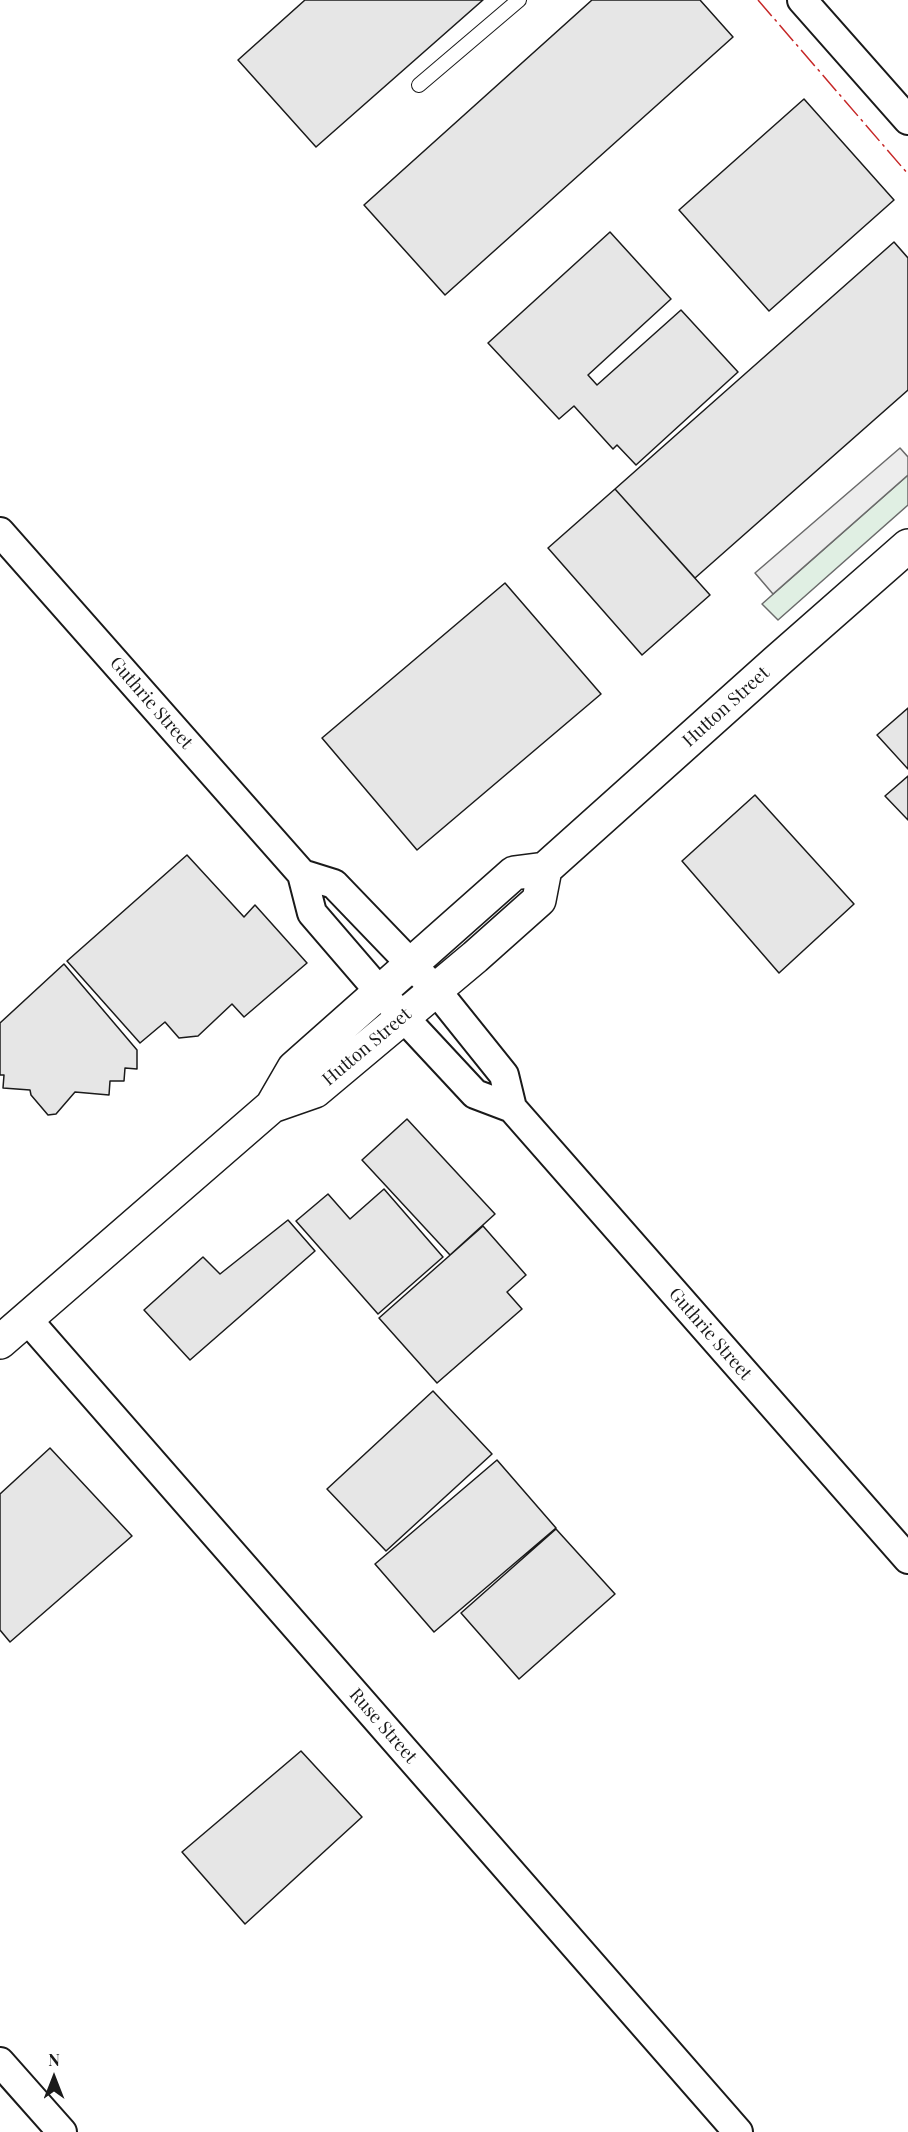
<!DOCTYPE html>
<html>
<head>
<meta charset="utf-8">
<style>
	body { margin:0 }
	#map { position:relative; width:908px; height:2132px; overflow:hidden; background:#fff; font-family:"Playfair Display",serif }
	canvas { display:block }
	.north { position:absolute; left:24px; top:2048px; width:60px; height:60px; -webkit-text-stroke:4px #fff; paint-order:stroke; rotate:0deg; font-size:16px; font-weight:700; line-height:24px; text-align:center; color:#1a1a1a }
	.north::after { content:''; display:block; margin:auto; width:21px; height:27px; background:#1a1a1a; clip-path:polygon(50% 0,100% 100%,50% 72%,0 100%) }
</style>
</head>
<body>
<div id="map">
<canvas width="908" height="2132"></canvas>
<div class="north">N</div>
</div>
<script>
const g = document.querySelector('canvas').getContext('2d');
g.lineJoin = 'round';
function fillPath(path, color) {
  g.fillStyle = color;
  g.fill(path, 'evenodd');
}
function strokePath(path, color, width, dash) {
  g.strokeStyle = color;
  g.lineWidth = width;
  g.lineCap = dash ? 'butt' : 'round';
  g.setLineDash(dash || []);
  g.stroke(path);
}
function label(font, color, halo, rows, align = 'center') {
  g.font = font + ' "Playfair Display",serif';
  g.lineWidth = 4.5;
  g.setLineDash([]);
  g.textBaseline = 'middle';
  g.strokeStyle = halo;
  g.fillStyle = color;
  for (const [text, x, y, turn = 0] of rows) {
    g.save();
    g.translate(x, y);
    g.rotate((+turn || 0) * Math.PI / 180);
    g.textAlign = isNaN(turn) ? turn : align;
    if (halo) g.strokeText(text, 0, 0);
    g.fillText(text, 0, 0);
    g.restore();
  }
}
const green = new Path2D(`
	M908 475V505L778 620 762 604Z`);
fillPath(green, '#e0efe3');
strokePath(green, '#6a6a6a', 1.5);
const parking = new Path2D(`
	M900 448 908 457V475L773 594 755 573Z`);
fillPath(parking, '#ededed');
strokePath(parking, '#6a6a6a', 1.5);
const building = new Path2D(`
	M305 0H483L316 147 238 60Z
	M592 0H700L733 37 445 295 364 205Z
	M804 99 894 200 769 311 679 210Z
	M610 232 671 299 588 375 597 385 681 310 738 372 636 465 617 445 613 449 574 406 559 419 488 343Z
	M894 242 908 258V390L695 578 615 489Z
	M615 489 710 595 642 655 548 548Z
	M505 583 601 694 417 850 322 738Z
	M908 708V769L877 735Z
	M908 776V820L885 796Z
	M755 795 854 904 779 973 682 861Z
	M187 855 244 917 255 905 307 963 244 1017 232 1004 198 1036 179 1038 165 1022 140 1043 67 961Z
	M64 964 137 1050V1069L125 1068 124 1081H110L109 1095 75 1092 56 1114 48 1115 31 1095 30 1090 3 1088 4 1075H0V1023Z
	M407 1119 495 1214 450 1255 362 1160Z
	M384 1189 443 1257 378 1314 296 1221 328 1194 350 1219Z
	M288 1220 315 1251 190 1360 144 1310 203 1257 220 1274Z
	M483 1226 526 1275 507 1292 522 1309 437 1383 379 1318Z
	M433 1391 492 1454 386 1551 327 1489Z
	M50 1448 132 1536 10 1642 0 1630V1494Z
	M497 1460 556 1528 434 1632 375 1564Z
	M556 1529 615 1594 519 1679 461 1613Z
	M301 1751 362 1817 245 1924 182 1852Z`);
fillPath(building, '#e6e6e6');
strokePath(building, '#1a1a1a', 1.5);
const service = new Path2D(`
	M419 85 519 0`);
const minor = new Path2D(`
	M802 0 908 120
	M0 532 302 874 312 913 380 992 475 1094 512 1108 908 1559
	M302 874 334 884 435 989 504 1075 512 1108
	M27 1319 738 2132
	M0 2062 62 2132`);
const primary = new Path2D(`
	M272 1106 315 1091 475 957 539 900 545 869
	M0 1342 272 1106 294 1068 514 873 545 869 776 662 908 546`);
strokePath(service, '#1a1a1a', 16);
strokePath(minor, '#1a1a1a', 32);
strokePath(primary, '#1a1a1a', 36);
strokePath(service, '#fff', 14);
strokePath(minor, '#fff', 28);
strokePath(primary, '#fff', 33);
strokePath(new Path2D(`
	M758 0 908 174`), '#c62828', 1.5, [21, 4.5, 3, 4.5]);
label('18px', '#1a1a1a', '#fff', [
	["Guthrie Street",151,703,49],
	["Hutton Street",726,707,-42],
	["Hutton Street",367,1047,-40],
	["Guthrie Street",710,1334,49],
	["Ruse Street",383,1726,49]
]);
</script>
</body>
</html>
